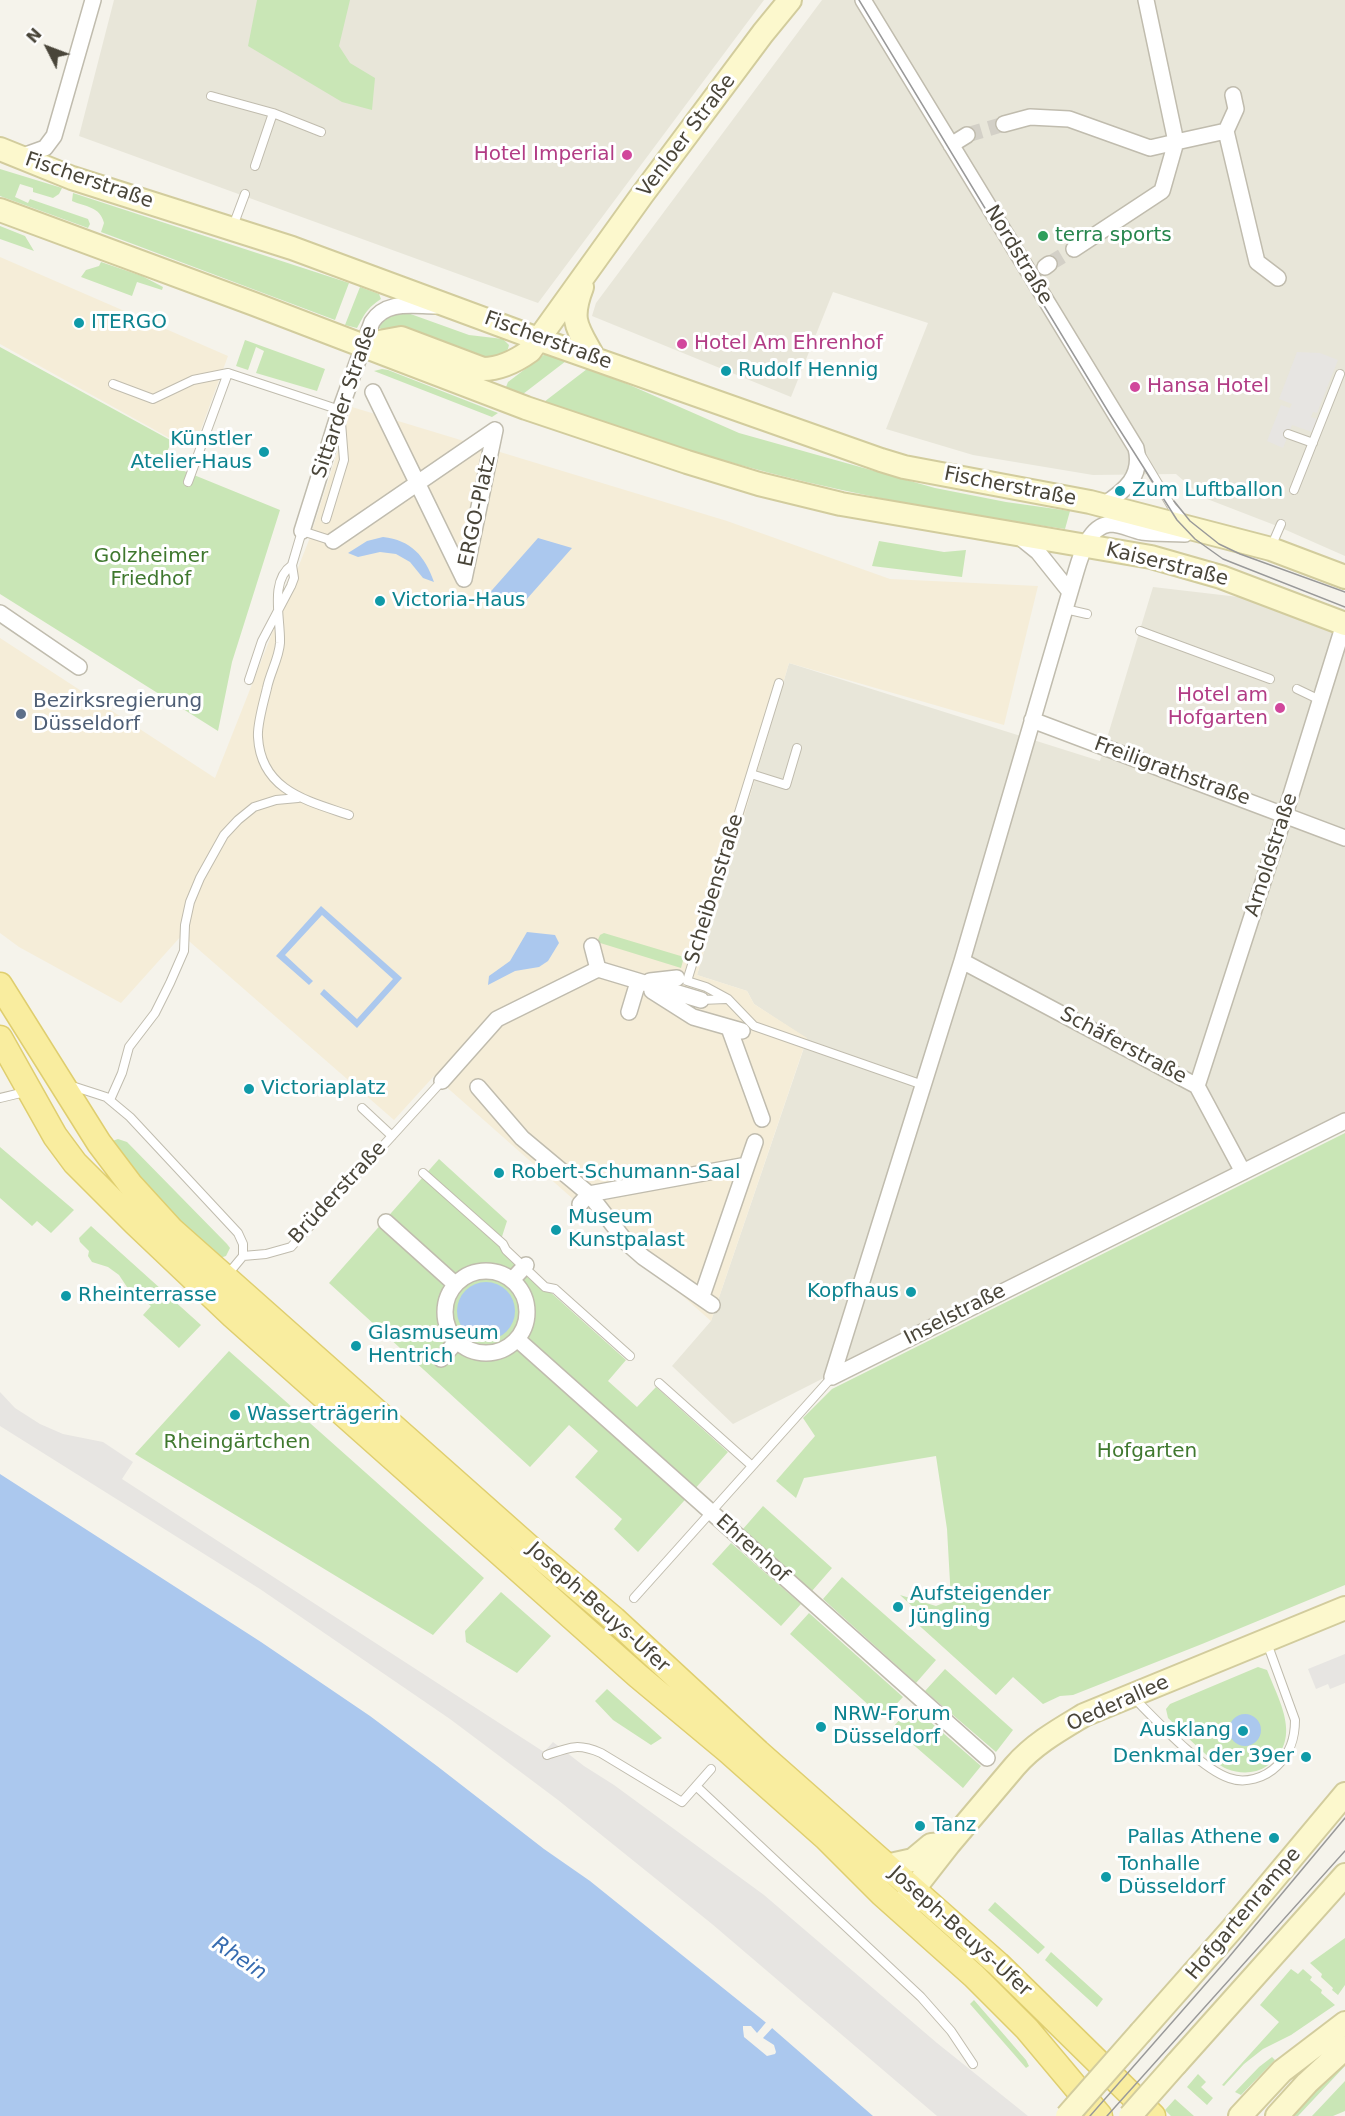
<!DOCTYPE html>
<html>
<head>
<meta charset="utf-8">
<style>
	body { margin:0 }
	#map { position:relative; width:1345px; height:2116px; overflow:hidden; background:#f5f3eb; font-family:"DejaVu Sans",sans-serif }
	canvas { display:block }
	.north { position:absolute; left:18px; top:18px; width:60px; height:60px; -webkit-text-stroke:4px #fff; paint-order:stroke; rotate:312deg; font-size:16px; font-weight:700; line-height:24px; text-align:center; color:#494539 }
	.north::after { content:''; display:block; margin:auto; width:21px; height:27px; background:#494539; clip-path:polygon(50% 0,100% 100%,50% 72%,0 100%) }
</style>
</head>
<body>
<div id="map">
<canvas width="1345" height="2116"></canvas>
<div class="north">N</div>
</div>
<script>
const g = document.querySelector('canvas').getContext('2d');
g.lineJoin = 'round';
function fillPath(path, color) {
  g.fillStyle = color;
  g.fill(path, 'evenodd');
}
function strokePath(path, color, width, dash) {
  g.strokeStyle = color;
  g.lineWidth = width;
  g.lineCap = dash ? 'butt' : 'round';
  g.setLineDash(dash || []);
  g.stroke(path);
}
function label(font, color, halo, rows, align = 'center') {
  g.font = font + ' "DejaVu Sans",sans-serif';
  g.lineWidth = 6;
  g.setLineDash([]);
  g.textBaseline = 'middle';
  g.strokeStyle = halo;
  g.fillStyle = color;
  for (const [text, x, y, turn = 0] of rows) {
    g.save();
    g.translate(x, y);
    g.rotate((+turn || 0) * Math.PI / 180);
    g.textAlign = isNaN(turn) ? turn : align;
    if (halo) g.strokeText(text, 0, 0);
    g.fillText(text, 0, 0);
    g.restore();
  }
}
fillPath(new Path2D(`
	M114 0H764L538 303 79 136Z
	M822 0H1345V556L1277 526 1202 497 1176 474 1093 475 973 455 886 429 928 323 833 292 791 397 592 316 596 303Z
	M1153 587 1256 599 1345 628V1114L733 1424 672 1366 711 1321 807 1039 754 1004 747 991 697 975 789 663 1100 761Z`), '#e8e6d9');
fillPath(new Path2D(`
	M0 257 228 356 200 432 188 442 173 440 0 344Z
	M352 407 727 521 890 579 1038 586 1004 725 789 663 697 975 747 991 754 1004 807 1038 711 1321 434 1076 394 1120 182 935 121 1003 19 947 0 933V638L215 778 309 540Z`), '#f5edd8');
fillPath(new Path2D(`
	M257 0H350L339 46 350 63 375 78 372 110 342 102 248 46Z
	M0 169 62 188 59 194 53 198 33 192V188L20 184 15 197 28 203 30 199 88 219 90 224 88 228 0 196Z
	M73 193 349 283 335 320 101 232 104 223C100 206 85 207 72 201Z
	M0 226 25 236 34 251 0 239Z
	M101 262 142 276 163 287 162 290 137 282 132 296 81 277 86 270 99 266Z
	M360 287 379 294 381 299C366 309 365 314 357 328L345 325Z
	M405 312 469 335 503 339 509 345C507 358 493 358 481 357L378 328 389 314Z
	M245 340 325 369 317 391 256 373 264 351 256 347 248 370 236 366Z
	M0 347 172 441 162 462 280 510 232 662 218 731 0 594Z
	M545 354 566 361 523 394 506 387 508 382Z
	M382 369 388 370 498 413 492 417 374 371Z
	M587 369 625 383 739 433 935 488 1006 502 1070 511 1065 529C966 515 867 498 770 473 693 453 619 428 544 402Z
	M879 541 944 552 966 550 962 577 872 566Z
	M604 933 684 957 681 968 597 942 600 935Z
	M1345 1133V1585L1202 1644 1073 1695 1060 1696 1043 1704 1013 1677 996 1695 912 1619 913 1607 900 1595 936 1606 951 1600 947 1529 936 1456 804 1478 796 1498 776 1481 815 1436 803 1418 832 1389Z
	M118 1139 127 1142 227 1244 230 1248 226 1256 220 1258 184 1228 109 1142Z
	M0 1147 74 1210 51 1233 37 1221 32 1226 0 1198Z
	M439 1159 507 1221 499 1246 626 1360 608 1381 637 1407 656 1387 728 1452 638 1552 614 1529 622 1519 575 1477 598 1451 569 1425 530 1467 329 1283Z
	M91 1226 201 1325 179 1348 143 1315 151 1306 141 1298 136 1299 130 1296 127 1287 119 1275 108 1267 92 1262 88 1256 89 1251 80 1242 79 1238Z
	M229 1351 484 1578 433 1635 135 1454Z
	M763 1506 832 1568 812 1591 743 1529Z
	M731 1543 801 1604 781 1626 712 1564Z
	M842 1577 936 1660 916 1683 823 1599Z
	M501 1592 551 1636 517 1673 466 1642 465 1631Z
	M809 1613 903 1697 883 1718 790 1634Z
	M1258 1667 1267 1670C1280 1703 1303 1740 1267 1766 1255 1774 1240 1774 1227 1769 1209 1761 1183 1732 1168 1718L1166 1709 1170 1704Z
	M945 1669 1013 1730 996 1752 925 1691Z
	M607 1689 662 1738 651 1745 613 1720 595 1701Z
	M912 1706 981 1766 963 1788 893 1727Z
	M995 1902 1045 1947 1038 1954 988 1910Z
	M1345 1938V1985L1338 1995 1332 1990 1333 1988 1321 1977 1322 1974 1310 1963Z
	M1051 1952 1103 1999 1097 2007 1045 1960Z
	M1291 1969 1298 1974 1303 1969 1312 1977 1310 1980 1322 1990 1321 1993 1335 2005 1291 2035 1263 2049 1244 2064 1224 2086 1222 2085 1279 2022 1260 2005Z
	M974 2000 1026 2060 1029 2066 1026 2068 970 2004Z
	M1272 2057 1275 2060 1241 2095 1235 2092 1259 2067Z
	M1345 2057V2066L1298 2116H1288Z
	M1198 2074 1206 2082 1201 2087 1213 2098 1207 2105 1187 2087Z
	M1345 2081V2111L1333 2116H1312Z
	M1175 2099 1194 2116H1171L1165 2110Z`), '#c9e6b6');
fillPath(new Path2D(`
	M1297 352 1320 353 1338 360 1317 413 1313 412 1311 417 1317 419 1312 432 1292 425 1283 448 1267 441 1281 405 1290 408 1292 404 1279 399Z
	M0 1392 15 1408 40 1424 63 1434 103 1442 133 1462 122 1479 544 1752 553 1742 584 1766 614 1785 764 1895 937 2043 1028 2116H937L712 1924 558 1800 450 1719 260 1589 0 1426Z
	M1345 1654V1683L1330 1689 1328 1684 1316 1689 1308 1669Z`), '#e7e5e2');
fillPath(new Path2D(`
	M383 537C411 540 425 556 434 582L423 578 410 562 396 554 380 552 358 557 348 553 367 541Z
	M538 538 572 548 518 609 485 598Z
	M321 906 402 978 357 1028 320 994 324 989 357 1019 393 979 322 915 285 955 313 981 309 985 276 956Z
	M527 932 555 935 559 943 548 961 539 967 515 971 488 985 489 976 510 961Z
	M457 1311a29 29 0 1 1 58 0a29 29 0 1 1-58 0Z
	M0 1474 261 1642 370 1716 437 1766 544 1849 590 1881 764 2021 873 2116H0Z
	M1229 1730a16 16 0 1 1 32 0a16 16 0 1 1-32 0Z`), '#abc8ee');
fillPath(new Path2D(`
	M768 2020 774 2026 763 2038 774 2045 776 2052 775 2054 767 2056 744 2037 743 2029V2026H751L757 2033Z`), '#f5f3eb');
strokePath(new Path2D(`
	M967 135 1004 124
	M1049 264 1074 249`), '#d3d0c7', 15, [15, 8]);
const lane = new Path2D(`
	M211 96 273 113 321 132
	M255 166 273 113
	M233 226 245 194
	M113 384 153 399 193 380 228 373
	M1288 434 1313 443
	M1141 455 1172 507 1184 520
	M188 482 228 373 340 410 344 460 326 519
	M1294 490 1340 374
	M1271 547 1281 524
	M292 565C269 581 281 619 280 643 279 658 270 673 267 688 264 701 257 724 258 737 261 791 308 801 349 815
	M1065 609 1087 614
	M1140 631 1270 679
	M249 680 262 641 291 586 294 578 292 565 302 531 333 541
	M779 683 687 981 706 987 728 999 754 1026 923 1085
	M1297 689 1320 700
	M751 774 786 785 797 748
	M701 1000 726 999
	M69 1085 106 1097 130 1117 238 1233 243 1244V1256
	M0 1098 25 1092
	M110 1100 122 1073 129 1047 155 1013 170 983 184 951 185 925 190 902 200 878 224 835 238 820 254 807 276 800 298 798
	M362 1108 392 1136
	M423 1173 503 1244 506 1250 545 1287 555 1289 630 1356
	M228 1274 243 1256 266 1254 291 1247 442 1081
	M659 1383 751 1465
	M634 1598 832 1377
	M1133 1697C1155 1719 1201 1769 1229 1778 1245 1784 1265 1778 1277 1766 1290 1753 1295 1739 1295 1720L1267 1643
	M547 1755C570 1747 578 1743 601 1753L682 1802 711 1769
	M696 1786 921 1997 951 2031 973 2064`);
const street = new Path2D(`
	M863 0 1136 448C1143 476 1125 491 1103 505
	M1233 95 1236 109 1226 131 1257 262 1278 278
	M1004 124 1030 117 1069 119 1150 148 1176 142 1146 0
	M951 145 967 135
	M20 157 45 148 54 136 93 0
	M1074 249 1162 191 1176 142 1226 131
	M1045 267 1049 264
	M373 392 464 579
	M302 531 340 410 372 322C386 300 412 306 436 306
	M1017 535 1038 552 1070 592
	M333 541 495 430
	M464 579 495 430
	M0 613 79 667
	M1032 720 1345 838
	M592 946 598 969
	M962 961 1197 1086 1243 1172
	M650 981 677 978
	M652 991 693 1017 742 1031
	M629 1012 638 982
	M729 1028 762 1119
	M442 1081 497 1019 598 969 701 1000
	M1197 1086 1285 814 1344 624
	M478 1087 522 1138 589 1194 627 1243 643 1257 712 1305
	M580 1204 589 1194 747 1165 755 1142
	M386 1222 455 1284
	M445 1312a41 41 0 1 1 82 0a41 41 0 1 1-82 0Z
	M512 1280 526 1265
	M702 1296 747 1165
	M517 1339 987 1758
	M441 1359 456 1342
	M832 1377 962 961 1075 575C1080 558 1088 526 1110 524 1121 524 1132 530 1142 532 1156 534 1171 533 1185 534
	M832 1377 1345 1121`);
const secondary = new Path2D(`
	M0 149 72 178 292 248 538 339 881 460 904 467 1090 502 1271 549 1345 577
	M0 210 254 304 526 408 687 462 759 484 841 504 1151 557 1221 577 1345 624
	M582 287C569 321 577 327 594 358
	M363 345 401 338 483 369C501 369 516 361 530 351L642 195 763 33 790 0
	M886 1866 913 1860 931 1845 944 1844
	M903 1903 949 1844 1015 1766C1034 1744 1059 1730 1084 1715L1345 1608
	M1141 2032 1232 1929 1345 1794
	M1176 2064 1345 1875
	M1240 2116 1282 2071 1345 2023
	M1277 2116 1307 2083 1345 2048`);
const primary = new Path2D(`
	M0 985 99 1143 130 1184 172 1230 537 1554 614 1619 758 1752 998 1964 1153 2116
	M0 1038 55 1136 75 1163 135 1223 233 1316 638 1676 728 1751 826 1838 882 1894 974 1976 1027 2029 1100 2116`);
strokePath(lane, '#c0bcae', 10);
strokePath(street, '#c0bcae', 18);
strokePath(secondary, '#d2cc9d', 26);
strokePath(primary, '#dfce6f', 27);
strokePath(lane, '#fff', 8);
strokePath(street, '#fff', 15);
strokePath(secondary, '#fcf8cd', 22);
strokePath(primary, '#f9ed9f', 24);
strokePath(new Path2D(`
	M859 0 1109 413 1177 520 1195 539 1223 559 1345 607
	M1174 501 1190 521 1219 544 1240 554 1345 592
	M1090 2116 1224 1963 1345 1818
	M1107 2116 1345 1851`), '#999', 1.5);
const secondaryBridge = new Path2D(`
	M1067 2116 1141 2032
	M1130 2116 1176 2064`);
strokePath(secondaryBridge, '#d2cc9d', 26, []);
strokePath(secondaryBridge, '#fcf8cd', 22);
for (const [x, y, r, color] of [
	[627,155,6,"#d1479c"],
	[1043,236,6,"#2e9e5b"],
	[79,323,6,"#0f9aa8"],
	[682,344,6,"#d1479c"],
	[726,371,6,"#0f9aa8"],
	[1135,387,6,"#d1479c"],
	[264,452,6,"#0f9aa8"],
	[1120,491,6,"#0f9aa8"],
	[380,601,6,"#0f9aa8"],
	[1280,708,6,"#d1479c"],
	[21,714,6,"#5c6f8a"],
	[249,1089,6,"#0f9aa8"],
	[499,1173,6,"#0f9aa8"],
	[556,1230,6,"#0f9aa8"],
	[911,1292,6,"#0f9aa8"],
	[66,1296,6,"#0f9aa8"],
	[356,1346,6,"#0f9aa8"],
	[235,1415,6,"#0f9aa8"],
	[898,1607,6,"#0f9aa8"],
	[821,1727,6,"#0f9aa8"],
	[1243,1731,6,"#0f9aa8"],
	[1306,1757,6,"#0f9aa8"],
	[920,1826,6,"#0f9aa8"],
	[1274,1838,6,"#0f9aa8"],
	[1106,1877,6,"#0f9aa8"]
]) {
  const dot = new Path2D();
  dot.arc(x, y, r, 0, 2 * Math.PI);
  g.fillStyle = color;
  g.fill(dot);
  strokePath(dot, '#fff', 2);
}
label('20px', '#494539', '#fff', [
	["Venloer Straße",687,136,-53],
	["Fischerstraße",89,181,19],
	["Nordstraße",1018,255,59],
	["Fischerstraße",548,341,20],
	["Sittarder Straße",345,402,-71],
	["Fischerstraße",1010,487,11],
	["ERGO-Platz",478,511,-78],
	["Kaiserstraße",1167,565,14],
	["Freiligrathstraße",1172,772,20],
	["Arnoldstraße",1272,855,-72],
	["Scheibenstraße",715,889,-73],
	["Schäferstraße",1123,1046,28],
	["Brüderstraße",338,1193,-47],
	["Inselstraße",955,1315,-27],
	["Ehrenhof",752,1549,42],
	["Joseph-Beuys-Ufer",598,1608,42],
	["Oederallee",1118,1704,-24],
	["Hofgartenrampe",1244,1914,-50],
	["Joseph-Beuys-Ufer",960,1932,42]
]);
label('20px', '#b23c85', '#fff', [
	["Hotel Imperial",615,155],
	["Hotel Am Ehrenhof",694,344,"left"],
	["Hansa Hotel",1147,387,"left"],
	["Hotel am",1268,696],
	["Hofgarten",1268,719]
], 'right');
label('20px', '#27864d', '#fff', [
	["terra sports",1055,236]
], 'left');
label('20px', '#0d838f', '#fff', [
	["ITERGO",91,323],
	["Rudolf Hennig",738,371],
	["Künstler",252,440,"right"],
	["Atelier-Haus",252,463,"right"],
	["Zum Luftballon",1132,491],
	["Victoria-Haus",392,601],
	["Victoriaplatz",261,1089],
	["Robert-Schumann-Saal",511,1173],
	["Museum",568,1218],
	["Kunstpalast",568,1241],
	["Kopfhaus",899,1292,"right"],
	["Rheinterrasse",78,1296],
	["Glasmuseum",368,1334],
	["Hentrich",368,1357],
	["Wasserträgerin",247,1415],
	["Aufsteigender",910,1595],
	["Jüngling",910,1618],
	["NRW-Forum",833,1715],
	["Düsseldorf",833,1738],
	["Ausklang",1231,1731,"right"],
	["Denkmal der 39er",1294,1757,"right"],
	["Tanz",932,1826],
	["Pallas Athene",1262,1838,"right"],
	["Tonhalle",1118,1865],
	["Düsseldorf",1118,1888]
], 'left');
label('20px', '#3f782e', '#fff', [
	["Golzheimer",151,557],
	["Friedhof",151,580],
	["Rheingärtchen",237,1443],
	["Hofgarten",1147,1452]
]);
label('20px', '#4e5e75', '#fff', [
	["Bezirksregierung",33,702],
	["Düsseldorf",33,725]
], 'left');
label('italic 21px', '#366bb0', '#fff', [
	["Rhein",239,1959,34]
]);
</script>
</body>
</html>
